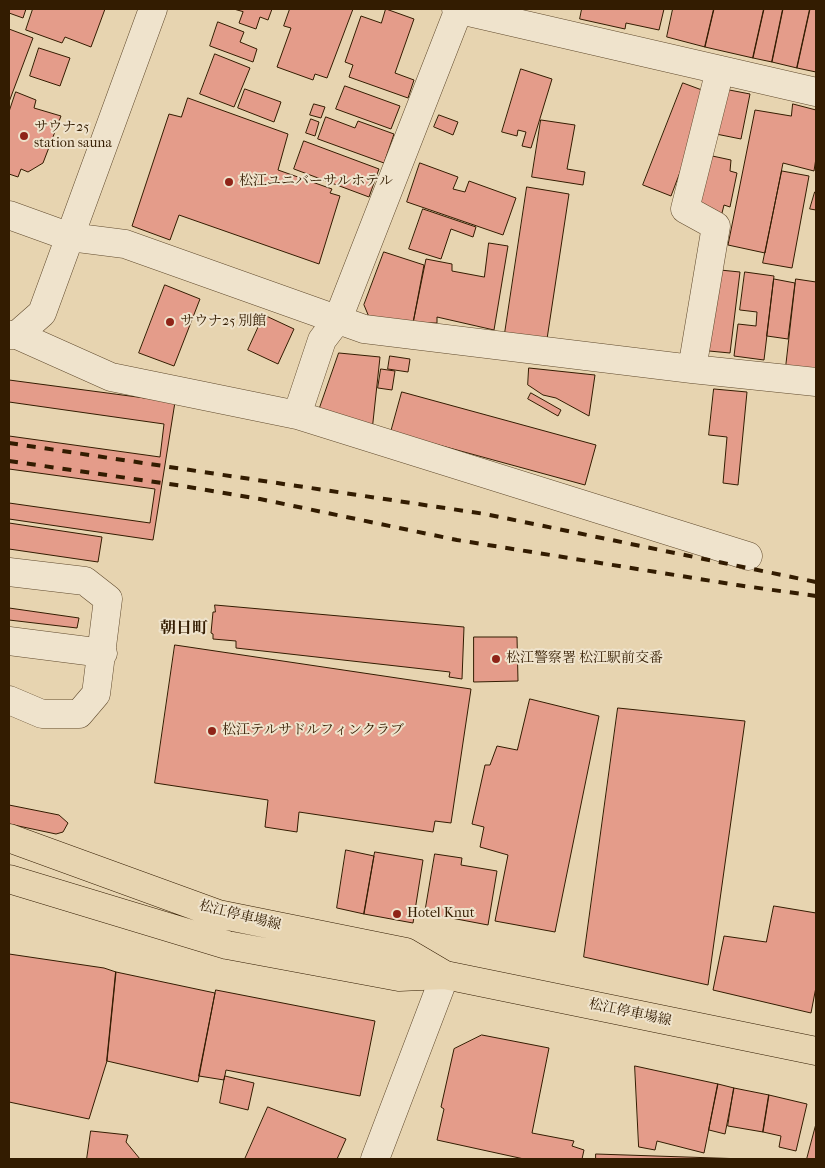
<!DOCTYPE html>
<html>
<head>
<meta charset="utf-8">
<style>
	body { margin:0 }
	#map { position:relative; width:825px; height:1168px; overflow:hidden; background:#e7d4b0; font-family:"IM FELL French Canon",serif }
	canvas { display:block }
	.frame { position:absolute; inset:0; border:10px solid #331c01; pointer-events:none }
</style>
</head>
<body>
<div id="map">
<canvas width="825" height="1168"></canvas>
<div class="frame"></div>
</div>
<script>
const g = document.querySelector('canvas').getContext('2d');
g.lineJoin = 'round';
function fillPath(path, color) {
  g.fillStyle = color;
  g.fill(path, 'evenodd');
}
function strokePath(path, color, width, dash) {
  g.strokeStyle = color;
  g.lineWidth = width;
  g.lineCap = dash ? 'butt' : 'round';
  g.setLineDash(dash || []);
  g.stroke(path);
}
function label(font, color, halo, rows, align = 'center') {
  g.font = font + ' "IM FELL French Canon","Noto Serif JP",serif';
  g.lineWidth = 4;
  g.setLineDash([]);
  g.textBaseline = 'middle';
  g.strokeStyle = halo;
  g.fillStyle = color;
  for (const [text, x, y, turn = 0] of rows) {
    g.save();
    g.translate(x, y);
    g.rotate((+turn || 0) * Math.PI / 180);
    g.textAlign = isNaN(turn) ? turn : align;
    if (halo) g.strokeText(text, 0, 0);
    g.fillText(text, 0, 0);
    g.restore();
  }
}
const building = new Path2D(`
	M9 9H26L23 18 9 13Z
	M33 9H105L91 47 65 37 62 43 26 30Z
	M234 9H272L268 20 260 17 256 29 239 23 243 12Z
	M290 9H353L327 78 315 74 313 80 277 67 291 28 284 26Z
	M386 9 414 19 395 73 414 80 408 98 349 77 353 65 345 62 361 16 381 23Z
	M582 9H664L659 30 626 23 625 29 580 19Z
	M673 9H714L705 47 667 37Z
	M714 9H764L753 58 705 47Z
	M764 9H783L772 62 753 58Z
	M783 9H810L797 68 772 62Z
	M810 9H816V72L797 68Z
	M218 22 244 32 240 42 257 49 253 62 210 46Z
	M9 29 33 38 9 102Z
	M39 48 70 58 60 86 30 76Z
	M215 54 250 68 234 107 200 94Z
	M521 69 552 79 531 148 522 146 526 132 518 130 517 136 502 132Z
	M683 83 710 93 671 196 643 185Z
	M345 86 400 106 391 129 336 109Z
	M719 88 750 94 741 139 711 133Z
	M245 89 281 102 274 122 238 108Z
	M16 92 36 100 34 108 61 116 43 163 28 172 21 169 18 177 9 174V112Z
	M188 98 288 134 278 170 332 189 330 193 340 196 319 264 179 215 170 240 132 226 169 114 181 117Z
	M314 104 325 107 321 118 310 115Z
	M793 104 816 110V158L814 171 783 163 765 253 728 245 755 110 791 116Z
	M439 115 458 122 453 135 434 127Z
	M326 117 355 128 358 121 394 134 384 163 318 139Z
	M311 119 319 122 315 136 306 133Z
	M541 120 575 125 567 169 585 172 583 185 532 177Z
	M304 141 379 169 369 197 294 169Z
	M703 154 731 160 730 171 737 173 730 207 724 205 721 217 689 207Z
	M420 163 458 177 453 189 465 192 469 181 516 198 503 235 407 202Z
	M782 171 809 176 792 268 763 263Z
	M527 187 569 194 547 339 505 333Z
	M815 192H816V210L810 209Z
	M423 209 476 227 473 237 451 229 441 259 409 249Z
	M489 243 508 246 494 330 437 317V323H413L426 259 452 264V271L484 277Z
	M384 252 424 265 413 323 369 317 364 305Z
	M720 270 740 272 730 353 709 351Z
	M745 272 774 276 764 360 734 356 738 324 756 326 757 312 740 310Z
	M774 279 795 283 788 339 767 336Z
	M796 279 816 282V371L786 367Z
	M165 285 200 299 174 366 139 353Z
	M264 315 294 329 278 364 248 350Z
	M339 353 380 357 372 431 317 416Z
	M390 356 410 359 408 372 388 369Z
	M529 368 595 375 589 416 556 398 543 395 528 385Z
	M381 369 395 371 392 390 378 388Z
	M9 380 175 402 153 540 9 519Z
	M714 389 747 392 738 485 723 483 727 437 709 435Z
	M402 392 596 445 585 485 391 432Z
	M531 393 561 410 558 416 528 399Z
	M9 402 164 424 160 457 9 436Z
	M9 469 155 489 150 523 9 503Z
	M9 523 102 537 98 562 9 549Z
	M215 605 464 627 462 679 449 677 450 672 236 648V641L213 639V634L211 633 213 612H215Z
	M9 608 79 618 77 628 9 620Z
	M474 637H517L518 681 474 682Z
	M175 645 471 689 451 823 435 821 433 832 299 812 297 832 265 827 268 800 155 783Z
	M530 699 599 716 555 932 495 921 508 855 480 847 484 827 472 824 485 765H490L497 746 517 750Z
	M618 708 745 721 708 985 584 957Z
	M9 805 59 815 68 823 63 832 56 834 9 824Z
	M346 850 374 856 364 914 337 908Z
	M375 852 423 860 413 923 364 914Z
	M435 854 462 858 461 865 497 871 488 925 425 913Z
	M774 906 816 913V987L811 1013 713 990 724 936 766 942Z
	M9 954 104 968 116 972 107 1061 89 1119 9 1102Z
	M116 972 215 993 198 1082 107 1061Z
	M216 990 375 1021 360 1096 226 1070 224 1080 199 1076Z
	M482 1035 549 1048 532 1133 574 1141 572 1146 584 1150 582 1159H524L437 1140 444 1109 441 1107 454 1049Z
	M635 1066 718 1084 704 1153 657 1141 655 1150 639 1147Z
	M225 1076 254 1083 248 1110 220 1103Z
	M718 1084 734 1088 725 1134 709 1130Z
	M734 1088 769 1095 763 1132 728 1126Z
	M769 1095 807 1104 796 1151 779 1147 781 1136 763 1132Z
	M268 1107 346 1139 337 1159H245Z
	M816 1124V1159H807Z
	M91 1131 128 1135 126 1142 140 1159H87Z
	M596 1154 745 1159H596Z`);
fillPath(building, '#e49c8a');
strokePath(building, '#331c01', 1);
const minor = new Path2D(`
	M456 9 816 92
	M9 215 70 237 125 244 364 329 692 369 816 382
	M9 335H17L42 313 153 9
	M17 335 111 377 297 415 748 556
	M692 369 716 226 685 209 720 70
	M297 415 322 340 338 319 459 9
	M9 572 85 581 108 599 96 694 79 714H42L9 700
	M9 641 103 653
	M375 1159 445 975`);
const major = new Path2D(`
	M9 838 218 914 406 952 445 975
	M9 879 227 945 399 977 445 975 816 1051`);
strokePath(minor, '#604a2d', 29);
strokePath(major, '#331c01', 29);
strokePath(minor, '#efe3cc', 28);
strokePath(major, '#e7d4b0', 28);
strokePath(new Path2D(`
	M9 443 485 514 816 582
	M9 461 183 486 260 499 457 540 737 585 816 596`), '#331c01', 4, [9, 9]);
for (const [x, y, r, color] of [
	[24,136,5,"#8f2418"],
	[229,182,5,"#8f2418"],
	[170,322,5,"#8f2418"],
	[496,659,5,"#8f2418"],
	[212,731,5,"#8f2418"],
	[397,914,5,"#8f2418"]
]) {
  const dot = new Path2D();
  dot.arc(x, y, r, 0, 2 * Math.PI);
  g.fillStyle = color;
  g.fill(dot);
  strokePath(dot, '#efe3cc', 2);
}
label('14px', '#331c01', '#efe3cc', [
	["サウナ25",34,128],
	["station sauna",34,144],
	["松江ユニバーサルホテル",239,182],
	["サウナ25 別館",180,322],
	["松江警察署 松江駅前交番",506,659],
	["松江テルサドルフィンクラブ",222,731],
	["Hotel Knut",407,914]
], 'left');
label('14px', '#331c01', '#efe3cc', [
	["松江停車場線",240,916,14],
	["松江停車場線",630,1013,12]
]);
label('bold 16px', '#331c01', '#efe3cc', [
	["朝日町",184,629]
]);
</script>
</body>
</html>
